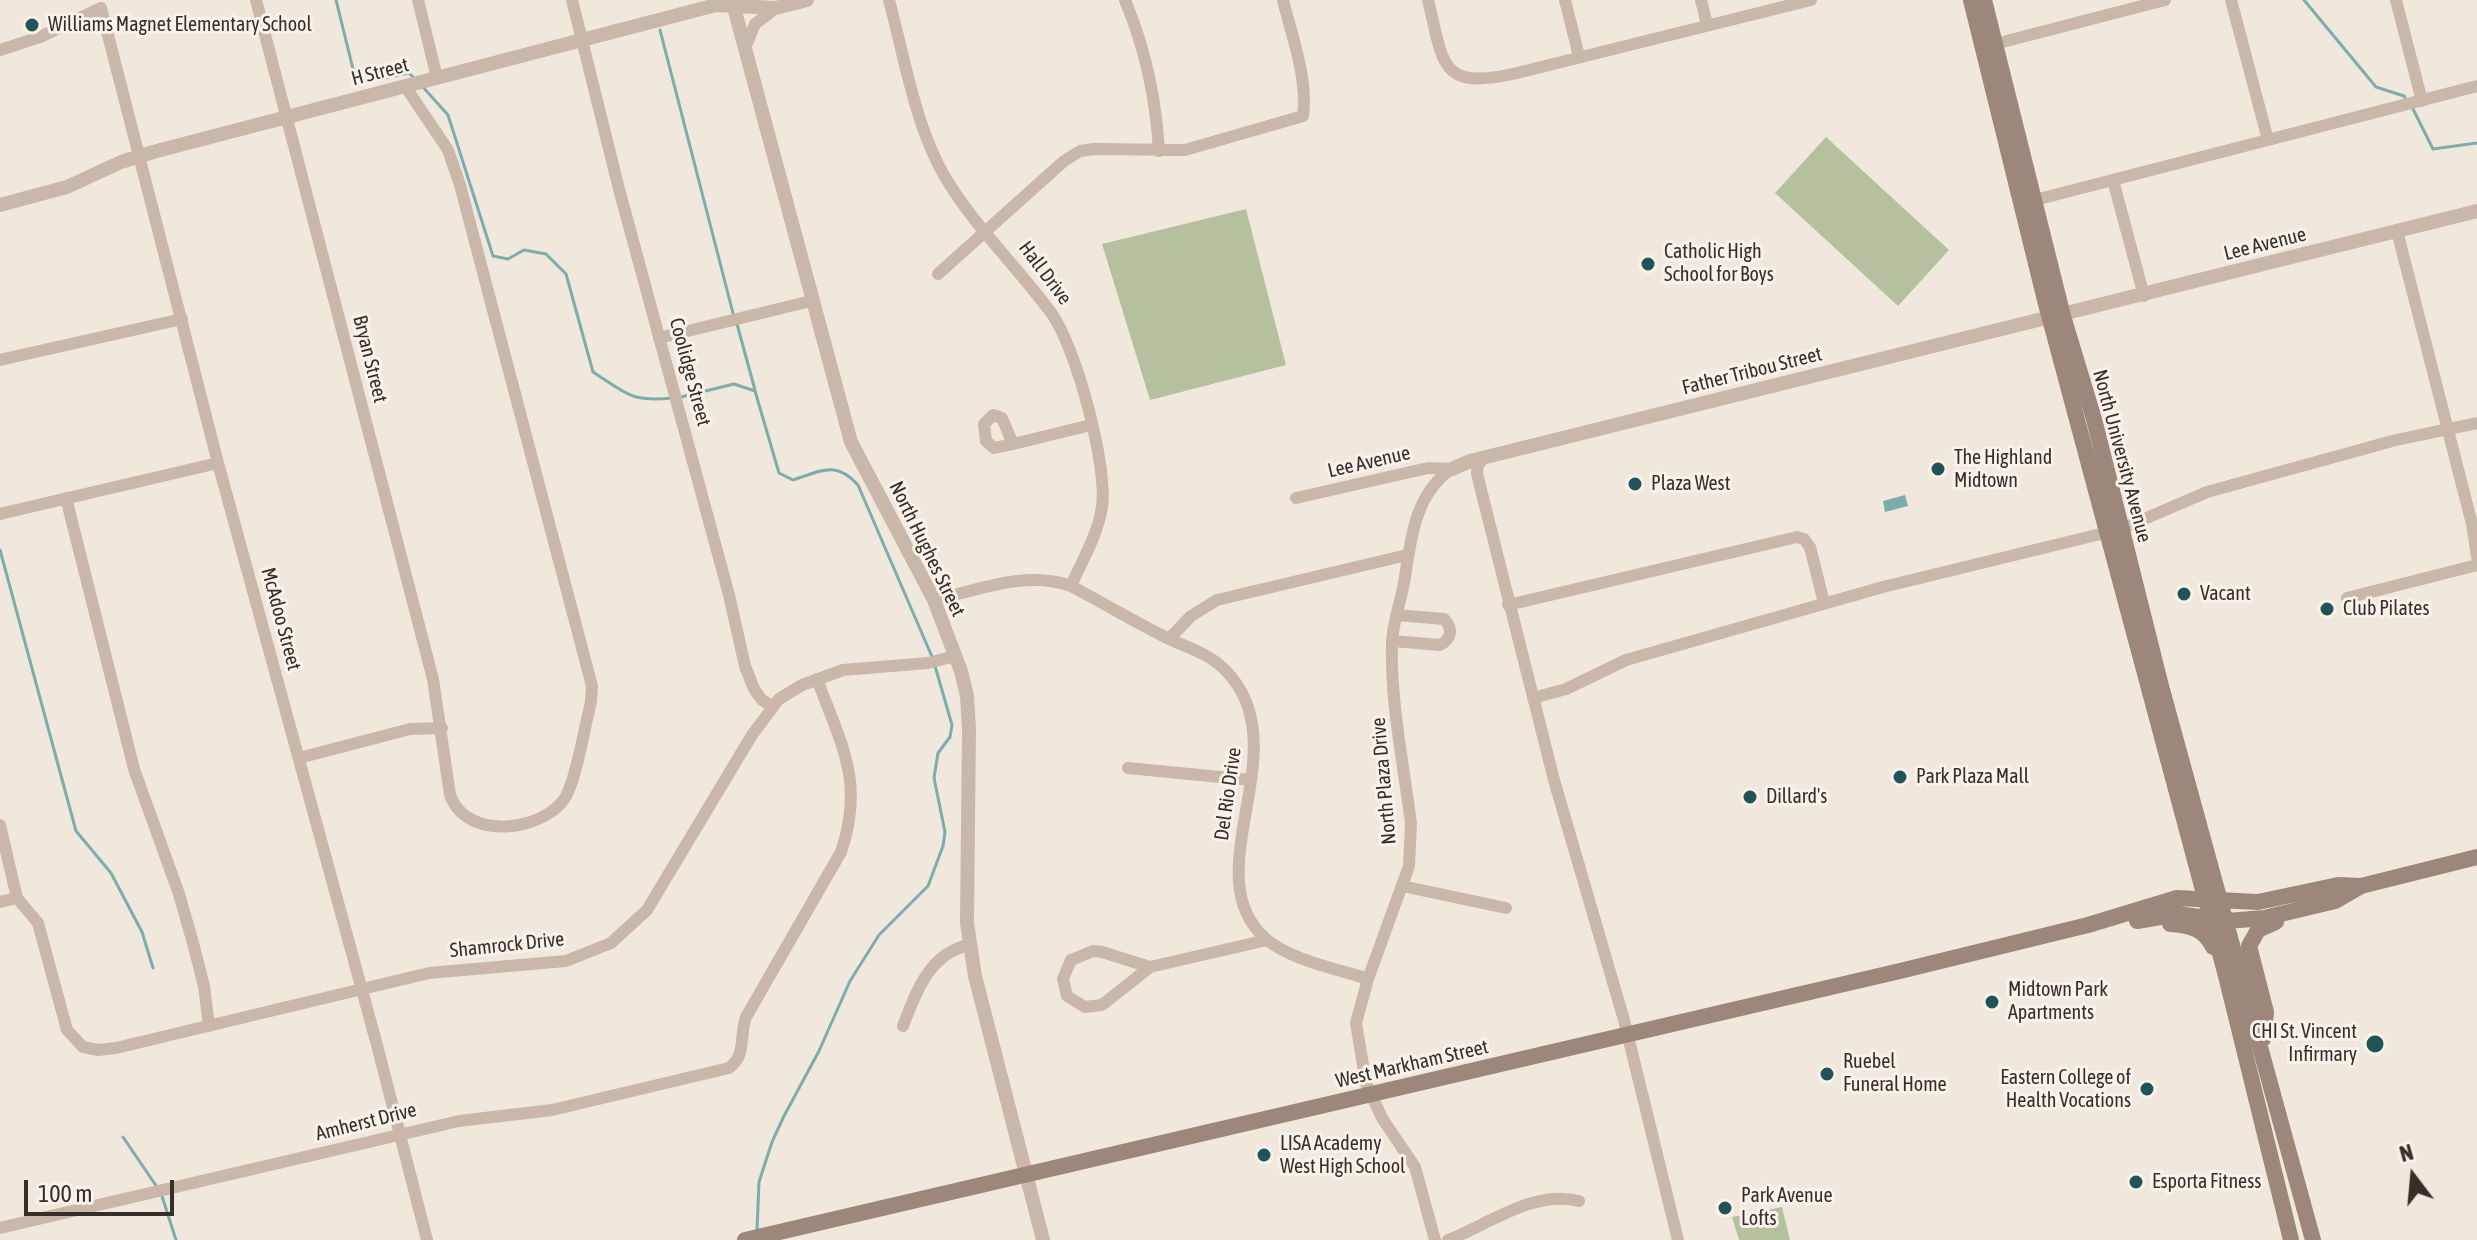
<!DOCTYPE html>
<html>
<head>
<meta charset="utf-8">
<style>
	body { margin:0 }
	#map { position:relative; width:2477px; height:1240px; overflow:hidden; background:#f1e8dd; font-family:"Asap Condensed",sans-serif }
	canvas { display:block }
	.north { position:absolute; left:2373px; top:1136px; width:80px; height:80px; -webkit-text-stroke:6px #f9f2ea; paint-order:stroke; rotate:344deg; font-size:22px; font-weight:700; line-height:32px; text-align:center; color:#372d29 }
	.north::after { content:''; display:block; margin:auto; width:28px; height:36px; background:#372d29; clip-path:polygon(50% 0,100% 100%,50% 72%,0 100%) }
	.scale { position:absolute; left:24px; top:1180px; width:150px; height:36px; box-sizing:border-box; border:4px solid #372d29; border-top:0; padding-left:10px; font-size:24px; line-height:28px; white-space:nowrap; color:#372d29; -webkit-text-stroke:6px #f9f2ea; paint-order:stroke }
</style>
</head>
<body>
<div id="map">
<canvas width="2477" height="1240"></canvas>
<div class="north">N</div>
<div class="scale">100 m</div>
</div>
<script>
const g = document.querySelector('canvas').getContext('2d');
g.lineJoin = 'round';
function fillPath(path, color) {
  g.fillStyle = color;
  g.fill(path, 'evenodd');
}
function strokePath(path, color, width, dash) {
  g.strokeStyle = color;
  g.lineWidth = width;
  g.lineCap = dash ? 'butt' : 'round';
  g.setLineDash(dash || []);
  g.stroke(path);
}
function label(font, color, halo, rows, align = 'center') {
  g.font = font + ' "Asap Condensed",sans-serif';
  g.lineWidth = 6;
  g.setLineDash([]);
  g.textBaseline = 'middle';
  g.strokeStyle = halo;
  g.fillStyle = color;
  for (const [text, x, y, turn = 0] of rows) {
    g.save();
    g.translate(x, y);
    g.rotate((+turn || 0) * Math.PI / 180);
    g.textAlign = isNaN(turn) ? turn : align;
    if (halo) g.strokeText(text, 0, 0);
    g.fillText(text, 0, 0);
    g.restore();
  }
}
fillPath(new Path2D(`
	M1826 137 1949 250 1898 306 1775 193Z
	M1246 209 1286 365 1150 400 1102 244Z
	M1782 1207 1790 1240H1739L1732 1217Z`), '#b5c09e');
fillPath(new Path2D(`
	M1905 495 1908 506 1885 512 1883 501Z`), '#7dacad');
strokePath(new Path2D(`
	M336 0 353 69 380 79 409 73 414 78
	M2304 0 2376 87 2404 96 2407 101
	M660 30 734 317
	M422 86 448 115 493 256 508 259 524 250 546 254 566 274 593 372C627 394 630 402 673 398
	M2412 107 2433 149 2477 143
	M737 324 755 390
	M681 397 734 384 755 391 779 473 793 480C821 471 836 460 858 485L933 659
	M0 550 76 831 111 873 142 932 153 968
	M123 1137 157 1187
	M161 1193 176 1240
	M757 1230 759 1182 772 1142 784 1116 819 1051 850 981 879 935 928 886 943 846 945 832 934 778 938 753 950 737 952 725 935 666`), '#7dacad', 3);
strokePath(new Path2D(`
	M256 0 433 679 450 795C467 842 543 831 565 798 576 781 585 724 591 702L592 686 460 185 448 150 405 86
	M418 0 437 78
	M572 0 619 189 729 595 745 666 754 689 762 700 772 706
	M889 0C905 59 916 133 950 185 979 231 1020 270 1052 314 1076 348 1108 466 1102 507 1098 534 1082 561 1071 586
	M1125 0C1145 48 1156 99 1159 151
	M1428 0C1444 65 1439 91 1517 73L1811 0
	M1565 0 1579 56
	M1701 0 1707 24
	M2231 0 2268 140
	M2396 0 2422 101
	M1995 44 2165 0
	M745 48 755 24 776 8
	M0 50 40 37 101 8 218 463 377 1045 427 1240
	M2113 180 2144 296
	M2035 200 2477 86
	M2397 231 2472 524 2477 557
	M938 274 1064 161 1080 151 1094 149 1185 150 1303 116C1308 78 1292 37 1283 0
	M659 338 811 301
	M0 360 182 319
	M993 415 1002 418 1013 444 994 448 986 441 984 424Z
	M1013 444 1091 425
	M1483 459 1478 465 1477 474 1554 780 1624 1020 1678 1240
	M66 498 134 769 179 894 193 943 204 986 209 1026
	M1296 498 1428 468 1452 469
	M0 514 218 463
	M2347 598 2477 565
	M934 600C979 590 1026 570 1071 586 1103 603 1135 622 1167 638 1193 650 1215 655 1233 679 1294 757 1194 876 1266 939 1290 960 1338 969 1368 979
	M1508 605 1797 537 1804 539 1810 547 1824 603
	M1169 639 1191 616 1217 600 1407 555
	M1393 641 1440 645C1452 639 1453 628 1444 619L1397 615
	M1533 698 1566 689 1626 660 1883 587 2121 529 2207 492 2396 440 2477 423
	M299 758 410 729 442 728
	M1128 768 1251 780
	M0 825 17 898 38 923 67 1030 83 1047 98 1050 116 1048 429 973 566 961 611 943 647 910 752 735 779 699 802 685 843 670 928 663 955 656
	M1402 886 1506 908
	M0 902 17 898
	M1093 951 1102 952 1150 967 1102 1005 1085 1007 1067 996 1063 979 1071 960Z
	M1150 967 1267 940
	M903 1026C916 992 930 952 970 945
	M0 1228 459 1121 552 1110 729 1068C747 1055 739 1036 746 1017L841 852C865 782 841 744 817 679
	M1435 1240 1415 1167 1382 1118 1366 1083 1356 1023 1368 979 1409 866 1411 824C1404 767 1390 700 1392 642 1393 620 1402 599 1405 577 1411 537 1416 492 1452 469
	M1448 1240C1488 1225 1534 1189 1579 1201`), '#c9b7aa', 12);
strokePath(new Path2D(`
	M732 0 851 442 934 600 961 671 967 696 969 729 967 923 975 976 1043 1240
	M0 205 67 187 121 162 153 152 716 5 776 8 807 0
	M1452 469 1470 461 2477 211`), '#c9b7aa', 14);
strokePath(new Path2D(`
	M1971 0 2046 304 2226 976 2291 1240
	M1984 0 2063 316 2094 419 2161 686 2313 1240
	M2137 921 2178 914 2227 921 2264 918 2335 901 2361 886 2477 857
	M2170 924C2190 925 2204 929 2213 947
	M2263 1039 2266 1012 2249 946 2258 930 2276 922
	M745 1240 1900 971 2088 925 2177 898 2258 902 2338 885 2361 886`), '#9d877b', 16);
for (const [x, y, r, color] of [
	[32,25,8,"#205457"],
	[1648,264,8,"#205457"],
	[1938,469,8,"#205457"],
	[1635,484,8,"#205457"],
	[2184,594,8,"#205457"],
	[2327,609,8,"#205457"],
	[1900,777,8,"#205457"],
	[1750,797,8,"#205457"],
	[1992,1002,8,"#205457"],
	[2375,1044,10,"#205457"],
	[1827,1074,8,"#205457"],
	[2147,1089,8,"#205457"],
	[1264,1155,8,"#205457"],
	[2136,1182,8,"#205457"],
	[1725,1208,8,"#205457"]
]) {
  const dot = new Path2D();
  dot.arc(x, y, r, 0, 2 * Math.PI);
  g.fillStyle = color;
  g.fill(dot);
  strokePath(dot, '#f9f2ea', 3);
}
label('20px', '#372d29', '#f9f2ea', [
	["Williams Magnet Elementary School",48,25],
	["Catholic High",1664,252],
	["School for Boys",1664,275],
	["The Highland",1954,458],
	["Midtown",1954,481],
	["Plaza West",1651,484],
	["Vacant",2200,594],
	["Club Pilates",2343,609],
	["Park Plaza Mall",1916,777],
	["Dillard's",1766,797],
	["Midtown Park",2008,990],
	["Apartments",2008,1013],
	["CHI St. Vincent",2357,1032,"right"],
	["Infirmary",2357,1055,"right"],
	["Ruebel",1843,1062],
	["Funeral Home",1843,1085],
	["Eastern College of",2131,1078,"right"],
	["Health Vocations",2131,1101,"right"],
	["LISA Academy",1280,1144],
	["West High School",1280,1167],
	["Esporta Fitness",2152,1182],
	["Park Avenue",1741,1196],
	["Lofts",1741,1219]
], 'left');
label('20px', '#372d29', '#f9f2ea', [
	["H Street",380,72,-15],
	["Lee Avenue",2265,244,-14],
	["Hall Drive",1045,273,53],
	["Bryan Street",370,359,76],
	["Father Tribou Street",1752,371,-14],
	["Coolidge Street",690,372,75],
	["North University Avenue",2122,456,75],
	["Lee Avenue",1369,462,-13],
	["North Hughes Street",927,549,64],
	["McAdoo Street",281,619,75],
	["North Plaza Drive",1384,781,-95],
	["Del Rio Drive",1228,794,-82],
	["Shamrock Drive",507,945,-6],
	["West Markham Street",1412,1064,-13],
	["Amherst Drive",366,1122,-14]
]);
</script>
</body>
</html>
